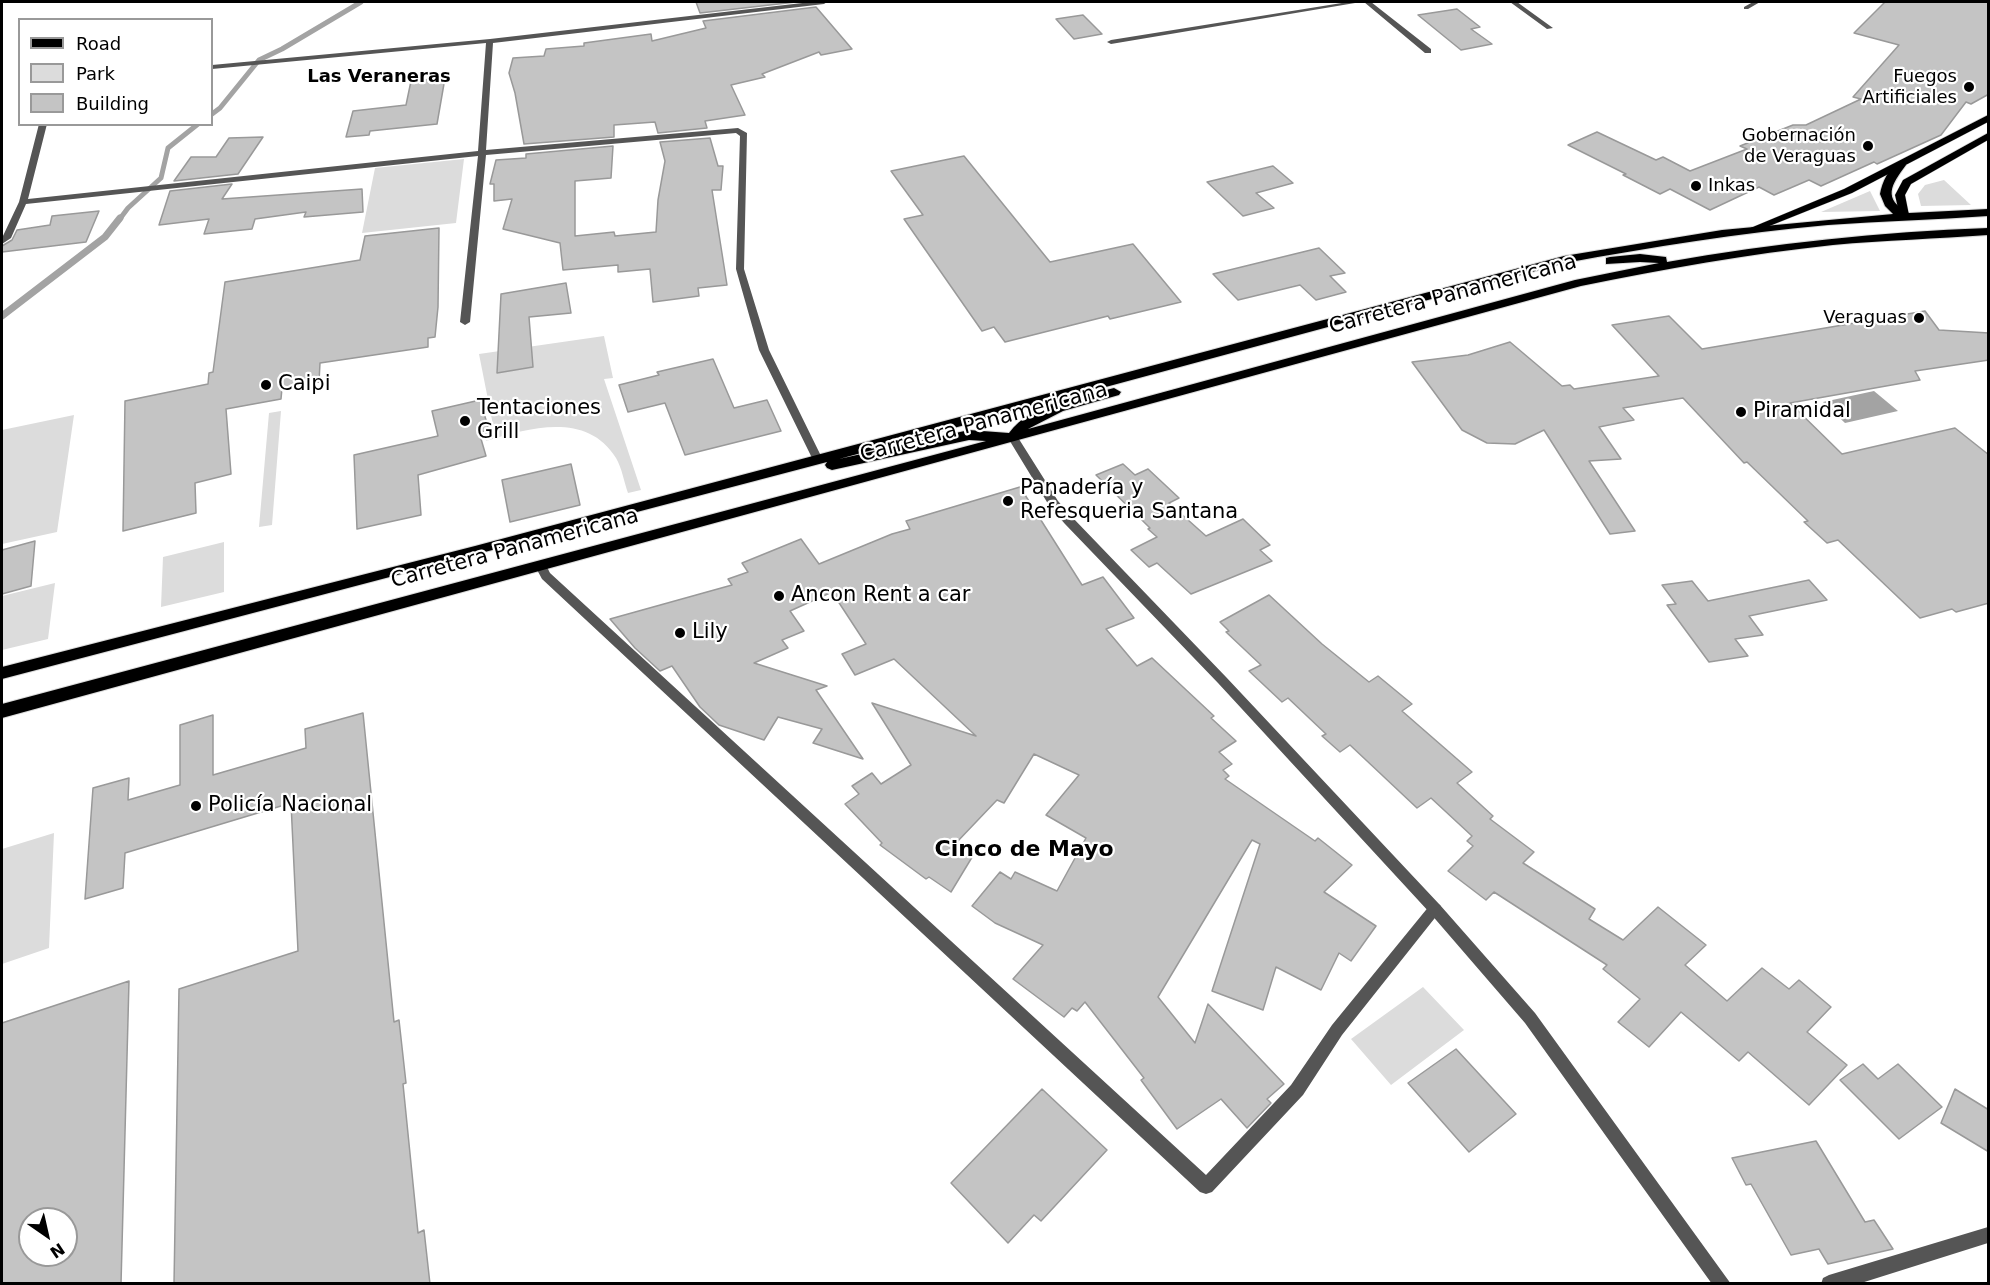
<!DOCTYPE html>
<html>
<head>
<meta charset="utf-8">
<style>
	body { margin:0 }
	#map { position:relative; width:1990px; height:1285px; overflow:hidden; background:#fff; font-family:"DejaVu Sans",sans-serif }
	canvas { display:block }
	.frame { position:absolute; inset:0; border:3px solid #000; pointer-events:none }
	.legend { position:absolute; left:18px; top:18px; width:195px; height:108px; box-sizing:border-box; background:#fff; border:2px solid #999; margin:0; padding:8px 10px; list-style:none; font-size:18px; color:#000 }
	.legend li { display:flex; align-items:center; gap:12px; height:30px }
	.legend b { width:30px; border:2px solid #999 }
	.north { position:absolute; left:18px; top:1207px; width:60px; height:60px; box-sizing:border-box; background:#fff; border:2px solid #999; border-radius:50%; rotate:146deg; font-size:16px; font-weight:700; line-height:24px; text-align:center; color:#000 }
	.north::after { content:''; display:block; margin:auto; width:21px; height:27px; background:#000; clip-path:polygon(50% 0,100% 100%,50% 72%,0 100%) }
</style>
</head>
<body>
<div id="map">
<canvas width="1990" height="1285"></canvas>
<div class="frame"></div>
<ul class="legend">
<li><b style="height:8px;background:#000"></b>Road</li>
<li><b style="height:16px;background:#dcdcdc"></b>Park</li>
<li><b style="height:16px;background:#c4c4c4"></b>Building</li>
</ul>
<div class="north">N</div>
</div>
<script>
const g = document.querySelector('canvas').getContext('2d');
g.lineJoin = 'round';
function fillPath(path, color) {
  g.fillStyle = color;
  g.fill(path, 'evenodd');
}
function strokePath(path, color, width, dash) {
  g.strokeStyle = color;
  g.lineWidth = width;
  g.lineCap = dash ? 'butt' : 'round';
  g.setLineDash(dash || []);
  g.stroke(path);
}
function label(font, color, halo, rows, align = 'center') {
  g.font = font + ' "DejaVu Sans",sans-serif';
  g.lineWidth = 4.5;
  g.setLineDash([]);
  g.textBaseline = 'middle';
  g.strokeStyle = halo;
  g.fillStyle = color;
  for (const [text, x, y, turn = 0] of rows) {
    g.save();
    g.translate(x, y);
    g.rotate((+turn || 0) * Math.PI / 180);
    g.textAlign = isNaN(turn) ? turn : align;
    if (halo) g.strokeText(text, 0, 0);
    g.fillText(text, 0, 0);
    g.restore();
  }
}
fillPath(new Path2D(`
	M464 159 456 223 362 233 375 168Z
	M1944 180 1971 205 1921 206 1918 194 1925 185Z
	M1870 191 1880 211 1821 212Z
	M604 336 613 378 604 379 641 490 628 493C624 482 622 468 616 458 587 411 529 428 486 441L485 433 494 430 479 354Z
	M281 411 272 525 259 527 269 413Z
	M74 415 57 532 2 544V430Z
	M224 542V592L161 607 163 557Z
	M55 583 48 639 2 650V596Z
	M54 833 49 948 2 964V849Z
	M1423 987 1464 1030 1391 1085 1351 1039Z`), '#dcdcdc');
fillPath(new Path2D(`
	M1874 391 1898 411 1845 423 1823 402Z`), '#a3a3a3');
strokePath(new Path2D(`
	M212 114 220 108 259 60 282 49 361 2
	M119 220 128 208 161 178 168 148 198 124`), '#a3a3a3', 5);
strokePath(new Path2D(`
	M2 316 105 237 120 218`), '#a3a3a3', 7);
const building = new Path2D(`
	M696 2H796L700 13Z
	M1885 2H1989V94L1971 104 1966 102 1941 135 1877 164 1874 162 1821 186 1809 180 1774 195 1759 187 1710 210 1670 189 1660 194 1623 175 1626 174 1568 145 1597 132 1656 160 1663 157 1690 171 1747 149 1740 146 1793 125H1806L1861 99 1853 97 1899 45 1854 33Z
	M816 7 852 49 821 55 819 52 762 74 765 77 731 85 745 115 705 121 707 128 658 133 655 122 614 125V137L524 144 515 93 509 73 513 58 544 56 546 49 584 46V43L651 34 652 41 706 28 703 21Z
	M1457 9 1480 27 1471 29 1492 44 1461 50 1418 15Z
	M1083 15 1102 34 1074 39 1056 19Z
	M445 78 437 124 370 131 369 135 346 137 353 111 406 105 411 81Z
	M263 137 238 174 174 181 191 157H216L229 138Z
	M710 138 718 166H723L721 190H712L727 285 698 288 699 296 653 302 650 269 618 272V265L563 270 560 243 503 229 512 199 494 201V184H490L496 160 526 158V154L613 146 611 178 575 181V236L614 232 615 236 656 232 658 200 665 161 660 142Z
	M964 156 1050 262 1133 244 1181 302 1110 319 1108 316 1005 342 994 327 982 331 904 219 923 215 891 171Z
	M1273 166 1293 183 1256 193 1274 208 1243 216 1207 182Z
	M232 184 222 199 362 189 363 212 304 217 306 212 255 219 252 229 204 234 209 219 159 225 170 191Z
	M99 211 86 242 2 252V246L12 240 17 230 50 225 52 216Z
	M439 228 438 307 435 337 428 338V347L320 363 319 382 282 388 281 399 226 409 231 474 195 483 196 513 123 531 125 401 208 384 209 373 213 372 225 282 360 260 365 236Z
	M1319 248 1345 273 1330 276 1346 292 1316 300 1300 285 1238 300 1213 274Z
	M566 283 571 313 529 317 533 367 497 373 501 294Z
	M1925 311 1939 330 1989 333V360L1915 371 1920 380 1790 403 1842 454 1955 428 1989 455V603L1956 612 1952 609 1920 618 1838 540 1827 543 1804 522 1808 521 1747 462 1744 463 1683 398 1623 408 1634 420 1599 427 1621 459 1589 461 1635 531 1610 534 1544 430 1515 444 1487 443 1462 430 1412 362 1468 355 1510 342 1562 386 1570 385 1574 389 1659 376 1612 325 1669 316 1702 349Z
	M713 359 734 408 767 400 781 431 685 455 665 403 628 412 619 385 659 375 657 372Z
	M480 400 489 430 479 432 486 456 418 475 421 515 357 529 354 455 438 436 432 411Z
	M571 464 580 505 510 522 502 480Z
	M1123 464 1135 475 1148 469 1179 498 1169 503 1206 536 1243 519 1270 545 1260 550 1272 561 1191 594 1157 563 1149 567 1131 550 1157 537 1148 529 1150 528 1096 475Z
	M1020 487 1082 585 1103 577 1134 618 1106 629 1137 666 1152 658 1214 716 1211 718 1236 741 1219 752 1232 764 1223 770 1229 776 1225 779 1315 841 1318 838 1352 865 1324 892 1376 926 1351 961 1339 953 1321 990 1276 967 1263 1010 1212 991 1260 844 1252 840 1158 997 1195 1043 1208 1004 1284 1084 1267 1099 1271 1103 1247 1128 1221 1099 1177 1129 1141 1080 1144 1078 1085 1002 1077 1011 1072 1008 1064 1017 1013 979 1043 945 995 923 972 906 1000 872 1011 879 1015 872 1057 891 1086 838 1046 815 1079 775 1034 754 1004 803 997 800 956 843 974 854 951 892 929 877 926 879 880 845 882 843 845 804 859 794 852 786 872 773 881 784 911 765 872 703 976 736 894 659 855 675 842 654 866 644 832 592 790 611 804 631 782 640 788 648 754 663 827 686 816 690 863 759 813 743 822 729 778 717 764 740 719 725 700 707 672 666 660 671 635 648 610 619 732 585 728 579 748 572 742 563 801 539 819 564 892 534 910 529 906 521Z
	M35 541 31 586 2 594V550Z
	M1809 580 1827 600 1749 616 1763 635 1735 639 1748 656 1709 662 1667 605 1676 604 1662 585 1692 581 1708 601Z
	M1269 595 1322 644 1369 682 1378 676 1412 704 1402 711 1472 772 1457 783 1493 816 1490 819 1534 852 1523 863 1595 909 1589 919 1623 940 1658 907 1706 945 1685 965 1727 1001 1762 968 1789 989 1799 980 1831 1007 1807 1032 1847 1065 1809 1105 1748 1052 1739 1061 1681 1012 1649 1047 1618 1022 1640 999 1603 969 1607 965 1494 892 1486 900 1448 871 1473 846 1467 841 1472 836 1431 798 1417 808 1350 745 1340 752 1322 736 1326 734 1288 698 1282 702 1249 671 1261 665 1226 632 1229 631 1220 622Z
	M363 713 394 1022 399 1020 406 1083 403 1084 418 1233 424 1230 430 1284H174L179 989 298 951 291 803 125 853 123 888 85 899 93 788 129 778 128 800 180 785V725L213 715V775L306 748 305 729Z
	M129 981 121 1284H2V1023ZM30 1219H66V1255H30Z
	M1456 1049 1516 1114 1469 1152 1408 1083Z
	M1863 1064 1878 1079 1898 1064 1942 1107 1899 1139 1840 1080Z
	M1042 1089 1107 1150 1041 1221 1034 1215 1008 1243 951 1183Z
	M1955 1089 1989 1110V1152L1941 1123Z
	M1816 1141 1865 1222 1874 1220 1893 1249 1828 1264 1819 1249 1791 1255 1751 1184 1746 1185 1732 1158Z`);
fillPath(building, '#c4c4c4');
strokePath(building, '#999', 1.5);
const primary = new Path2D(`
	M1988 115V122L1852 193 1757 231H1749L1748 229 1844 189Z
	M1988 133V140L1911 184 1905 195 1909 215 1904 218 1900 217 1895 195 1903 180Z`);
const trunk = new Path2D(`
	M1900 162 1906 165C1891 185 1882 199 1909 213L1988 209V216C1935 220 1882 221 1828 225 1740 233 1652 247 1565 263L839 459 969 430 1009 433C1032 402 1079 397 1114 388L1121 392 1119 395 1063 411 1028 429 1575 280 1659 263 1640 262 1606 264V258L1610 257 1640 254 1666 257 1667 262C1773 243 1880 232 1988 228V235C1937 239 1885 240 1833 245 1748 254 1664 269 1581 286L2 718V704L986 441 969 440 832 470 827 468 825 465 827 462 2 679V667L475 546 1564 256 1722 230 1893 214 1885 206 1880 194C1882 182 1889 167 1900 162Z`);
strokePath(primary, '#dbdbdb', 1);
strokePath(trunk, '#dbdbdb', 2);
fillPath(new Path2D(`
	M811 2H827L824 4 493 43 486 150 738 128 747 133 744 269 769 350 822 458 821 460H813L812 458 759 350 736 269 740 136 736 133 486 155 470 322 465 325 460 322 478 156 26 204 11 238 2 244V238L19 202 39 124H47L28 199 478 151 486 43 212 69V65L490 39Z
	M1348 2H1361L1111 44 1107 42 1111 40Z
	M1364 2H1371L1431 49V53H1425Z
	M1510 2H1517L1553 28 1547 29Z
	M1753 2H1760L1748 9H1744V7Z
	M541 562 545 563 550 573 1206 1175 1291 1085 1332 1025 1430 905 1435 903 1440 905 1442 909 1342 1035 1303 1095 1212 1192 1206 1194 1200 1192 542 579 535 566Z
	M1988 1227V1243L1858 1284H1821L1823 1278 1829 1275Z`), '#555');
fillPath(new Path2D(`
	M1013 435 1017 436 1058 501 1073 518 1226 677 1440 905 1535 1013 1731 1284H1712L1525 1023 1430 913 1218 683 1065 524 1050 507 1008 438Z`), '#555');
fillPath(primary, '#000');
fillPath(trunk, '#000');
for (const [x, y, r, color] of [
	[1969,87,6,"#000"],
	[1868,146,6,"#000"],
	[1696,186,6,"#000"],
	[1919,318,6,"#000"],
	[266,385,6,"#000"],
	[1741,412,6,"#000"],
	[465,421,6,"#000"],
	[1008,501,6,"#000"],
	[779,596,6,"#000"],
	[680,633,6,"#000"],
	[196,806,6,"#000"]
]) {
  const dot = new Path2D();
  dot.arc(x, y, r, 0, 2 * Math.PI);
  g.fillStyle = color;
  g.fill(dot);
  strokePath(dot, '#fff', 2);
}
label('bold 18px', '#000', '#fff', [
	["Las Veraneras",379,77]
]);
label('18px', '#000', '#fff', [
	["Fuegos",1957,77],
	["Artificiales",1957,98],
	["Gobernación",1856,136],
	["de Veraguas",1856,157],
	["Inkas",1708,186,"left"],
	["Veraguas",1907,318]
], 'right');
label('21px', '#000', '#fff', [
	["Carretera Panamericana",1453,295,-15],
	["Carretera Panamericana",984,423,-15],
	["Carretera Panamericana",515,549,-15]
]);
label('21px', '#000', '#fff', [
	["Caipi",278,385],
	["Tentaciones",477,409],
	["Grill",477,433],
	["Piramidal",1753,412],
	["Panadería y",1020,489],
	["Refesqueria Santana",1020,513],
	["Ancon Rent a car",791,596],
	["Lily",692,633],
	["Policía Nacional",208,806]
], 'left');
label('bold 22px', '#000', '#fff', [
	["Cinco de Mayo",1024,850]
]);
</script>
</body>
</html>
